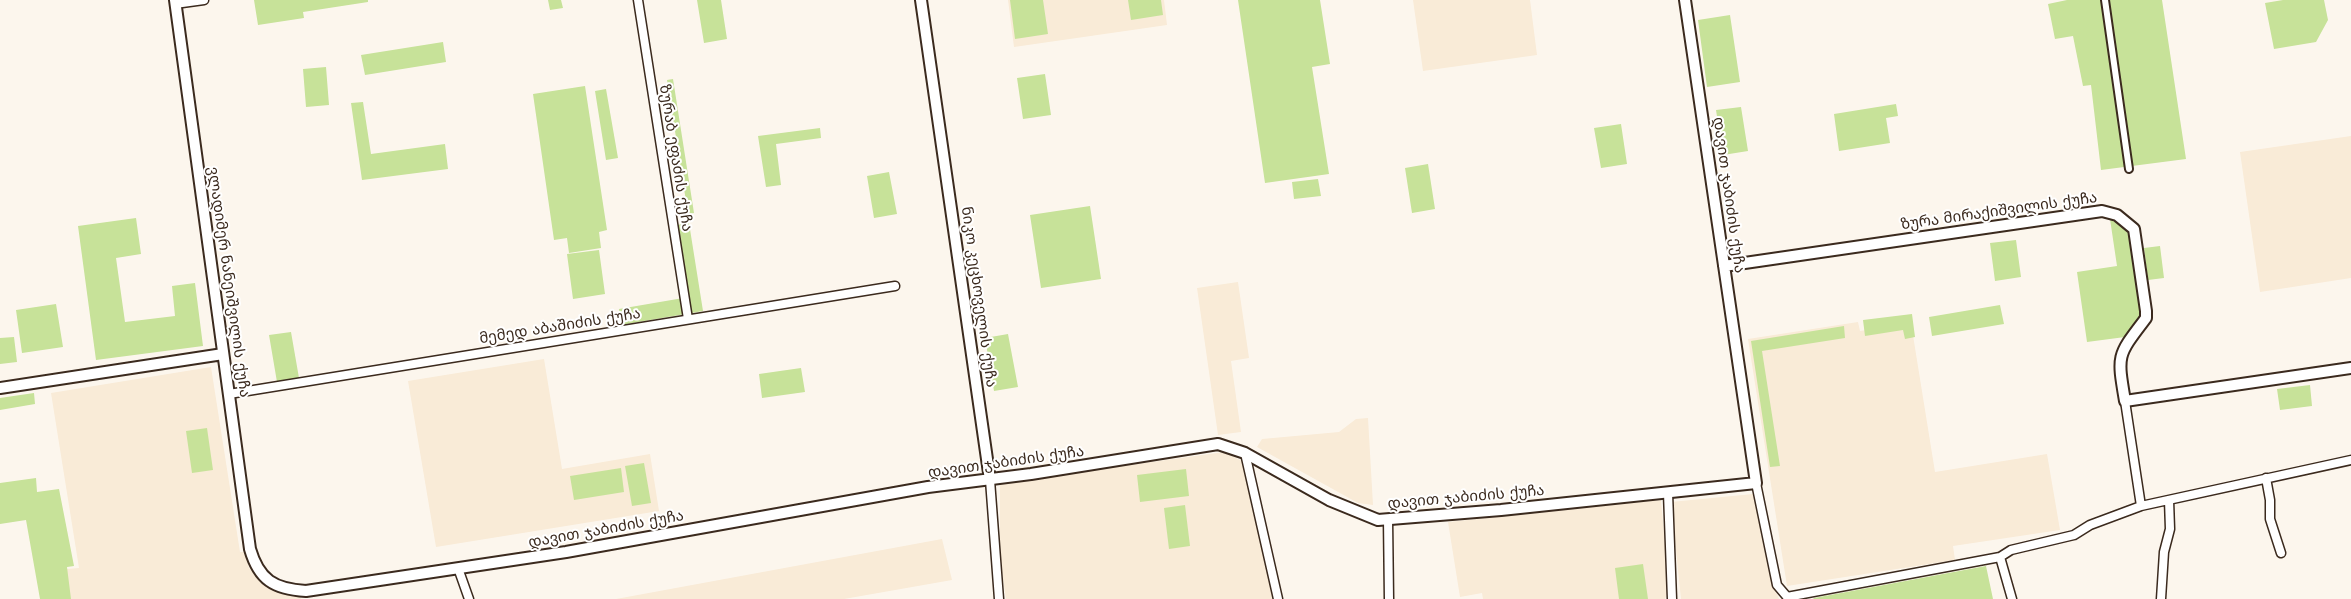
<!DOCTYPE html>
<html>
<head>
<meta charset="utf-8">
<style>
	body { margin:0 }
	canvas { display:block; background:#fcf6ed }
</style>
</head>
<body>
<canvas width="2351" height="599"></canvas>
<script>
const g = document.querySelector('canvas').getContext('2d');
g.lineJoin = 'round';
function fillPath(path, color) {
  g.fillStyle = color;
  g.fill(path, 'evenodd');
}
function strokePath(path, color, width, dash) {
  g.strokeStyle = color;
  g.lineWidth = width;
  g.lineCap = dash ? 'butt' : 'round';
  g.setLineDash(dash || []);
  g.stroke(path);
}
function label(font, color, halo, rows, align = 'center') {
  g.font = font + ' Mali,"Noto Sans Georgian",sans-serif';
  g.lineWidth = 4;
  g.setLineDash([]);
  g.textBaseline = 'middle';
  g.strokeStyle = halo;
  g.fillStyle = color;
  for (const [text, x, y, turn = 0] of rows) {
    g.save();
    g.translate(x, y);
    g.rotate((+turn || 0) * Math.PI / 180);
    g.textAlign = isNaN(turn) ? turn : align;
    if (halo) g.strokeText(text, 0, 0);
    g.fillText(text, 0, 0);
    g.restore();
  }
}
fillPath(new Path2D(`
	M1008 0H1164L1167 25 1014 47Z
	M1413 0H1530L1537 55 1423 71Z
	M2351 136V278L2260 292 2240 152Z
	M1238 282 1249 358 1231 361 1241 432 1218 435 1197 288Z
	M1858 322 1860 331 1911 323 1935 472 2047 454 2060 530 1953 546 1955 560 1787 586 1748 339Z
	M544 359 562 469 650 454 659 511 436 547 408 381Z
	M211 367 240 552H245L249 568 271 586 300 596 301 599H60L55 570 79 568 51 393Z
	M1368 418 1373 505 1358 503 1257 447 1262 439 1339 432 1356 419Z
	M1224 452 1244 462 1275 595 1272 599H1006L997 540 1000 533V483Z
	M1753 494 1772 581 1779 599H1681L1671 502Z
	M1661 500 1669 589 1665 599H1483L1482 593 1460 597 1448 522Z
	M942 539 952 580 844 599H616Z`), '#f9ebd7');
fillPath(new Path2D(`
	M254 0H368V2L303 12 304 18 258 25Z
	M548 0H561L563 8 550 10Z
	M697 0H721L727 39 704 43Z
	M1010 0H1043L1048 34 1015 39Z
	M1128 0H1161L1163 15 1131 20Z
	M1238 0H1320L1330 64 1312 67 1329 174 1265 183Z
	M2067 0H2162L2186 159 2101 170 2091 85 2083 86 2073 36 2055 39 2048 4Z
	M2283 0H2324L2328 20 2316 42 2274 49 2265 3Z
	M1730 15 1740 82 1707 87 1698 20Z
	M443 42 446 62 365 75 361 55Z
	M326 67 329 105 306 107 303 69Z
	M1045 74 1051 115 1023 119 1017 78Z
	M673 79 694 213 688 214 667 80Z
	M585 86 607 230 599 232 601 248 569 253 567 238 554 240 533 94Z
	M606 89 618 158 606 160 595 91Z
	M363 102 371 154 445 144 448 169 362 180 351 103Z
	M1896 104 1898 116 1886 118 1890 143 1839 151 1834 114Z
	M1741 107 1748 151 1723 155 1716 110Z
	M1621 124 1627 164 1601 168 1594 128Z
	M820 128 821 138 776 144 781 185 766 187 758 136Z
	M1428 164 1435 209 1412 213 1405 168Z
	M889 172 897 214 874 218 867 176Z
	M1318 179 1321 196 1294 199 1292 182Z
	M1090 206 1101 279 1041 288 1030 215Z
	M136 218 141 254 116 258 125 322 175 316 172 286 195 283 203 346 96 360 78 226Z
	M2110 219 2128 228 2141 321 2125 337 2087 342 2077 272 2117 266Z
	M689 223 703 311 621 325 619 309 689 297 677 225Z
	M2016 240 2021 277 1995 281 1990 243Z
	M2160 246 2164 278 2148 280 2144 248Z
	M599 250 605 294 573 299 567 254Z
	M56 304 63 347 22 353 16 310Z
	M2000 305 2004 324 1932 336 1929 317Z
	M1912 314 1915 337 1905 339 1903 330 1865 336 1863 320Z
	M1844 326 1845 338 1762 351 1780 466 1770 467 1751 341Z
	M291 332 299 378 277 382 269 335Z
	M1008 334 1018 387 994 391 985 338Z
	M14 337 17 362 0 364V338Z
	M801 368 805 392 762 398 759 374Z
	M2310 385 2312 406 2280 410 2277 389Z
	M34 393 35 404 0 410V398Z
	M207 428 213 470 192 473 186 431Z
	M644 463 651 503 632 506 625 466Z
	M621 468 624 492 574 500 570 476Z
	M1186 469 1189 496 1140 502 1137 475Z
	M36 478 37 492 59 489 74 566 67 567 71 599H40L26 520 0 524V483Z
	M1185 505 1190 546 1169 549 1164 508Z
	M1643 564 1648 599H1619L1615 568Z
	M1986 566 1993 599H1813L1814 598Z`), '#c7e299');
const pedestrian = new Path2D(`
	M2105 0 2129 169`);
const minor = new Path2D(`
	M638 0 688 319
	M175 4 204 0
	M229 394 895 286
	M2125 401 2141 506
	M1245 453 1278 599
	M2266 478 2270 500V519L2281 553
	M990 480 999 599
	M1756 483 1777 585 1789 599
	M1668 493 1672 599
	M1388 519 1389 599
	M2000 557 2012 599
	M458 568 469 599
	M1787 597 2000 557 2011 550 2074 535 2090 525 2141 506 2351 460
	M2161 599 2164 552 2170 529 2169 500`);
const tertiary = new Path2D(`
	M175 0 250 549C259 580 274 589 306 591L566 552 928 487 1031 474 1218 444 1245 453 1329 500 1378 520 1501 510 1756 483 1685 0
	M921 0 990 480
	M1724 266 2102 211 2117 215 2134 229 2146 311V318C2117 356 2117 354 2125 401L2351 368
	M0 388 223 354`);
strokePath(pedestrian, '#3b2a1e', 10);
strokePath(minor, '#3b2a1e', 11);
strokePath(tertiary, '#3b2a1e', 14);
strokePath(pedestrian, '#fff', 6);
strokePath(minor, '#fff', 8);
strokePath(tertiary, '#fff', 10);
label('15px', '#3b2a1e', '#fff', [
	["ზურაბ ეფაძის ქუჩა",676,158,81],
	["დავით ჯაბიძის ქუჩა",1729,195,82],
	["ზურა მირაქიშვილის ქუჩა",1999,211,-8],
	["ვლადიმერ ნანეიშვილის ქუჩა",229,282,82],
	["ნიკო კეცხოველის ქუჩა",979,297,82],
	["მემედ აბაშიძის ქუჩა",560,326,-9],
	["დავით ჯაბიძის ქუჩა",1006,462,-8],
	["დავით ჯაბიძის ქუჩა",1466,497,-5],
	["დავით ჯაბიძის ქუჩა",606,529,-10]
]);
</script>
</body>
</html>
